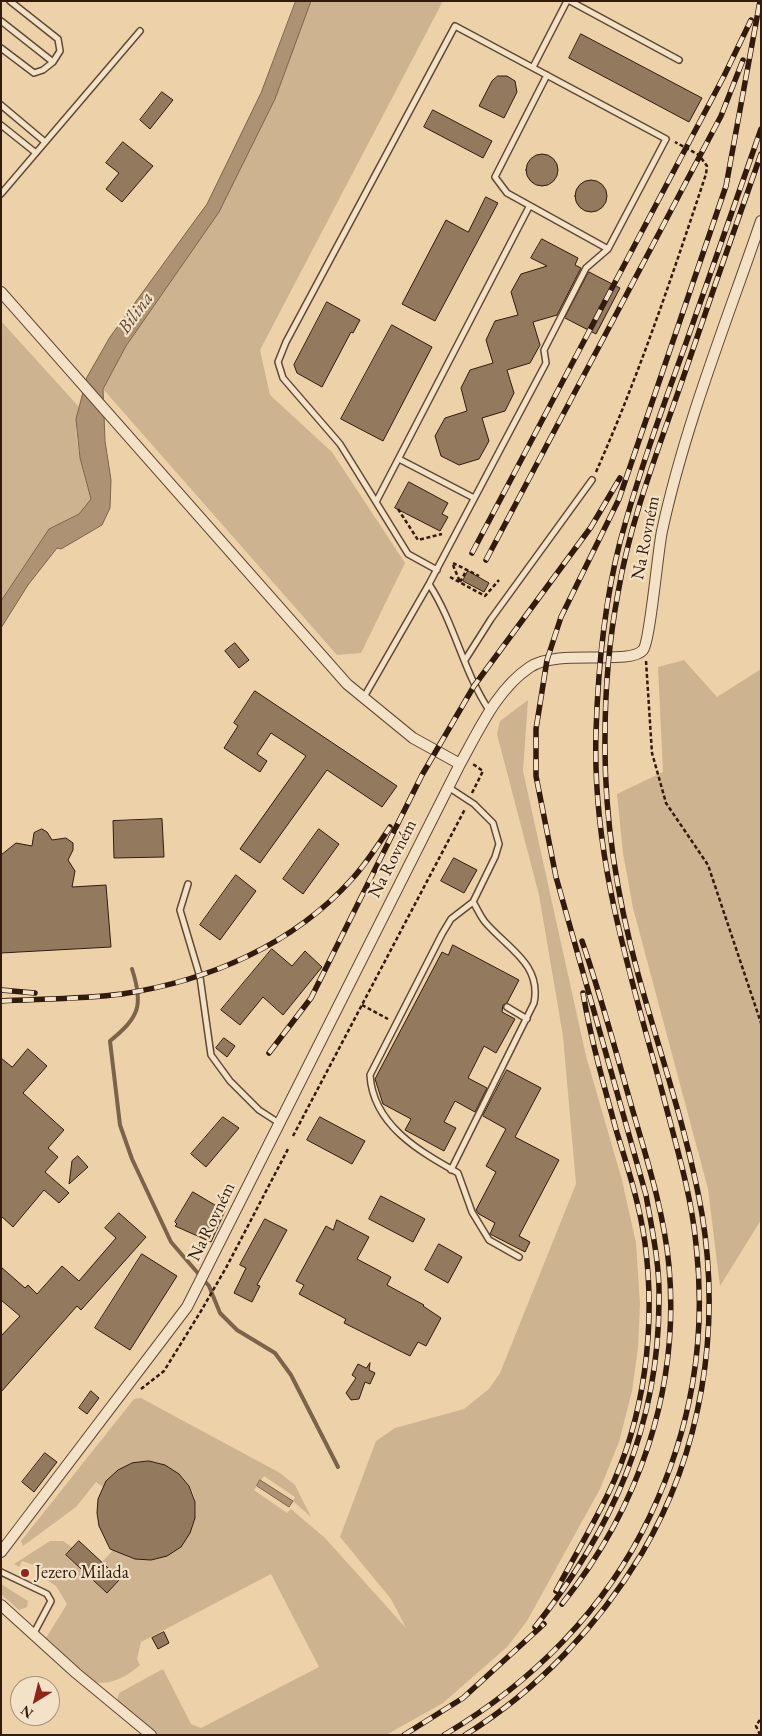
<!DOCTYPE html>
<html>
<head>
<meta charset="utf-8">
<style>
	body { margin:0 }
	#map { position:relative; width:762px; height:1736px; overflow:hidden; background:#edd2a9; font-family:"EB Garamond",serif }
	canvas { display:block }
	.frame { position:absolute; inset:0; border:2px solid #321a0e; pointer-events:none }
	.north { position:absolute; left:10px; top:1676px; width:50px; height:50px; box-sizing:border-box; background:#f3e2c7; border:1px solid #a6927d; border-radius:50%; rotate:216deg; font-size:14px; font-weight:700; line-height:20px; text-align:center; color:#321a0e }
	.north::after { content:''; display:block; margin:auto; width:18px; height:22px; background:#8f2418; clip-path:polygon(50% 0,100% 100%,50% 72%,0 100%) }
</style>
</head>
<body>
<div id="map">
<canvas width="762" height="1736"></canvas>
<div class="frame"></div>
<div class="north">N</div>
</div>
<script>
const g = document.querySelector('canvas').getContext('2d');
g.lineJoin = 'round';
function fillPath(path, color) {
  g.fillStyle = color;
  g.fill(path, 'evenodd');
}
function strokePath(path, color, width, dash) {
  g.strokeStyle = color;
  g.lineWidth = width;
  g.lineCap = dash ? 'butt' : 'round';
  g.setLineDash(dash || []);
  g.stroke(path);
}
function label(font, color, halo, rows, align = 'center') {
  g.font = font + ' "EB Garamond",serif';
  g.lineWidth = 4.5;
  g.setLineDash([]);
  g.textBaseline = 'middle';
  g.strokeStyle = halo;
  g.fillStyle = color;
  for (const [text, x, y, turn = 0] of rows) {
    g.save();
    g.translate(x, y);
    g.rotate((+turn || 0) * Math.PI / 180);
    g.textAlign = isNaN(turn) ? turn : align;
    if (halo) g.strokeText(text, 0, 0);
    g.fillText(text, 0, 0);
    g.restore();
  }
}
fillPath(new Path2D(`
	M311 1H443L260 350 270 395 332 452 405 563 361 653 337 655 103 389 126 346 219 212 275 99Z
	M1 321 79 407C71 436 83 470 91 499L79 514 49 529 1 601Z
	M684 660 717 697 761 669V1220L720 1286 708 1189 633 908 623 853 617 794 663 772 658 667Z
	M528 700 523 771 586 1056 622 1180 636 1243 640 1304 638 1348 632 1391 619 1442 600 1489 527 1621 507 1647 443 1703 386 1735H158L117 1700 119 1693 163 1669 191 1724 201 1728 319 1667 271 1574 141 1642 137 1659 140 1665C129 1675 110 1686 95 1682L46 1638 67 1604 56 1586 35 1572 37 1566 22 1561 19 1567 14 1564 50 1541H63L73 1548 66 1556 107 1593 120 1579 102 1562 114 1549C172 1590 229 1505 173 1470 164 1464 154 1461 144 1462 126 1464 112 1472 103 1487L96 1482 76 1507 23 1546 21 1541 134 1399 141 1398 280 1473 295 1485 311 1517 293 1501 295 1497 264 1476 254 1490 287 1513 291 1509 325 1538 406 1628 391 1599 340 1537 376 1441 395 1428 464 1409 489 1389 500 1373 576 1184 563 1036 539 895 497 734 500 721Z
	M1 1584 28 1601 27 1607 19 1610 1 1594Z`), '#cdb38f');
const water = new Path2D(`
	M296 1H311L275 99 219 212 126 346 103 389 105 441 111 480 110 508 102 525 61 549 57 548 28 585 1 628V601L49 529 79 514 91 499 80 458 76 419 87 377 110 337 207 204 261 93Z
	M260 1480 293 1501 289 1507 257 1486Z`);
fillPath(water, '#ad9374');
strokePath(water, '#7c634b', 1);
strokePath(new Path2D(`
	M132 969C144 1006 139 1017 110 1041L120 1125 132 1159 171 1242 209 1286 220 1313 237 1330 275 1353 291 1375 338 1467`), '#7c634b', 4);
const building = new Path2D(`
	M581 34 702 98 689 122 569 58Z
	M498 76H507L515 81 517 92 504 118 479 106 492 81Z
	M162 92 173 100 150 129 140 120Z
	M433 110 492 141 483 158 424 127Z
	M123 142 153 166 122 202 106 189 119 173 106 163Z
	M526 170a16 16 0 1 1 32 0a16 16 0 1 1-32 0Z
	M575 196a16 16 0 1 1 32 0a16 16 0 1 1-32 0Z
	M486 197 498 203 435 321 402 304 446 220 468 232Z
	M542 239 578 258 575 265 581 268 557 315 533 322 540 345 530 363 507 370 514 393 505 411 482 418 489 441 479 459 459 465 441 456 435 436 445 418 467 411 461 388 470 370 493 363 486 340 495 321 518 315 511 292 521 274 547 266 531 258Z
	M589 272 620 288 596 334 565 318Z
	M327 302 360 320 353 333 351 332 322 387 297 373 294 365Z
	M392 325 432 347 383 441 341 419Z
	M409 482 448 503 442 514 448 517 440 531 395 508Z
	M468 571 489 583 484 592 463 581Z
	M235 643 249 660 239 668 225 651Z
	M255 691 397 786 382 807 327 770 260 863 240 849 306 756 271 733 257 754 267 761 260 772 224 748 238 726 234 723Z
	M162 819 164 857 114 858 113 821Z
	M42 829 47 832 52 840 66 838 73 843V850L68 860 75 871 72 887 106 885 111 947 1 953V855L16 843 32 846 34 833Z
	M319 829 339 844 303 894 283 879Z
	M454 858 477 870 464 893 441 881Z
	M236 875 256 891 220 940 200 925Z
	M453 945 519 980 507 1003 503 1005 502 1012 515 1019 496 1053 484 1046 468 1078 487 1088 475 1112 455 1101 444 1122 456 1128 444 1151 405 1130 411 1119 383 1104 375 1079 442 952 448 955Z
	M272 949 292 966 305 951 322 967 283 1015 263 997 240 1025 221 1010Z
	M224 1038 235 1046 227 1057 216 1048Z
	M28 1049 47 1066 23 1093 64 1130 48 1148 58 1157 45 1172 69 1193 59 1203 44 1190 13 1227 1 1216V1058L12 1067Z
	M507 1070 541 1088 515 1137 559 1160 519 1236 530 1242 525 1252 490 1234 495 1223 479 1214 476 1210 496 1172 486 1166 506 1129 483 1116Z
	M223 1117 239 1128 206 1167 191 1154Z
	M320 1117 365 1141 352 1164 307 1140Z
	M78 1156 88 1167 69 1184 72 1161Z
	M193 1192 225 1211 211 1242 175 1226 177 1224 175 1222Z
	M381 1196 425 1219 413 1242 369 1219Z
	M119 1213 146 1237 81 1310 77 1306 1 1392V1336L20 1316 1 1300V1267L25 1288 28 1285 37 1294 62 1266 79 1281 116 1238 105 1228Z
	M265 1219 287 1230 257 1285 260 1286 252 1302 234 1293 246 1268 240 1265Z
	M337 1220 369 1237 357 1259 391 1277 387 1285 424 1305 423 1306 441 1318 426 1346 418 1342 410 1356 344 1323 346 1319 299 1294 304 1285 296 1281 326 1226 333 1230Z
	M439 1244 462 1257 448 1283 425 1270Z
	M142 1254 177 1276 130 1350 95 1328Z
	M370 1363 369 1370 375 1373 370 1384 365 1382 359 1399 351 1400 346 1393 356 1378 352 1375 358 1364 366 1368Z
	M91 1391 99 1398 87 1414 79 1408Z
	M45 1453 57 1462 34 1492 22 1482Z
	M149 1461 165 1465 179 1474 189 1486 195 1502V1518L190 1533 181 1547 167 1556 151 1560 135 1559 110 1549 99 1526 97 1513 98 1499 106 1481 118 1470 132 1463Z
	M79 1541 120 1579 107 1593 66 1555Z
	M164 1632 169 1643 158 1649 152 1638Z`);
fillPath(building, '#937a5f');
strokePath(building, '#321a0e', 1);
const lane = new Path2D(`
	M10 1 58 39 60 51 53 62
	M570 1 679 60
	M1 21 53 62 43 70 34 73 1 48
	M533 67 567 1
	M547 75 495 177 507 193 608 249
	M1 105 45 142
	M1 125 36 153
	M1 194 140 31
	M399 459 474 498
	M437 570 408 554 376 502 529 207
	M429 584C455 624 463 671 489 710
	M465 660 491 619 592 480
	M364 697 429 584 546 363 544 350 586 268 608 249 666 139 455 26 286 342 278 362 283 378 340 444 376 502
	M448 787 474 804 493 823 499 844 495 857 473 902 451 919 442 934 370 1075C373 1125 419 1151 458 1173L472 1212 489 1240 519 1257
	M188 884 180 910 200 977 211 1055 230 1081 259 1110 279 1123
	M507 1007 527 1019
	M451 1170 534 1003C542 964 507 948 485 922 480 916 477 908 473 902
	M1 1572 47 1594 51 1601 34 1633`);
const street = new Path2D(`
	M1 292 347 684 413 738 460 764
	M1 1552 187 1307 460 764C479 730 497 689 530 667 558 648 630 666 643 650 650 642 658 549 662 531 685 425 726 323 761 221
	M1 1605 76 1673 151 1735`);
strokePath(lane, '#614835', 8);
strokePath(street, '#614835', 12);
strokePath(new Path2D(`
	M596 472C639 375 673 274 706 174L707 166 699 155 675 142
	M398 509 418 540 442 534
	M453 563 479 576
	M453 565 460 582
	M450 577 485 596 499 580
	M460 582 466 571
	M646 661 652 753 666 803 708 865 761 1023
	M472 793 483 771 473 764
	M362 1005 388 1019
	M293 1136 465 809
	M141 1389 164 1371 201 1311 227 1266 288 1149
	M760 1735 756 1726 761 1718`), '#321a0e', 2.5, [4, 2.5]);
strokePath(lane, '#f3e2c7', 5);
strokePath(street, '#f3e2c7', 10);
const rail = new Path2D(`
	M472 553 724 76 751 20
	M486 560 721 116 743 60
	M1 990 35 993
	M1 1001C41 999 83 999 122 994 208 981 293 945 352 879 366 864 378 845 390 827
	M269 1053 311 998 422 775 474 686 591 527 620 478
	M556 1591C573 1559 592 1527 608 1494 645 1418 656 1327 645 1243 640 1206 628 1168 617 1133 604 1086 591 1040 583 993
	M562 1604C639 1508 680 1389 669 1266 664 1212 647 1160 632 1108 616 1052 601 996 582 941
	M535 1627C612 1530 659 1426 659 1300 660 1265 652 1230 646 1195L556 877 536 776V729L547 660 561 617 619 499 726 186 760 1
	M404 1735 463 1698 544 1624
	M444 1735C532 1683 606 1609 650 1516 691 1429 707 1341 696 1244 691 1192 675 1142 662 1091 630 973 592 857 596 732 598 669 604 604 620 542 638 475 662 409 686 343 711 272 736 201 761 129
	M465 1735C538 1690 598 1626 642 1553 702 1451 721 1330 702 1214 688 1133 660 1054 638 974 617 897 604 819 605 738 605 689 609 641 618 593 630 521 658 450 682 381 708 305 734 230 761 154`);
strokePath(rail, '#321a0e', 5.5);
strokePath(rail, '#f3e2c7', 4, [11]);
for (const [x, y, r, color] of [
	[25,1573,5,"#8f2418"]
]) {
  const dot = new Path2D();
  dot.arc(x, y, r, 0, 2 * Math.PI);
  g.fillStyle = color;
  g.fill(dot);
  strokePath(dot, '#f3e2c7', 2);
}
label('18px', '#321a0e', '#f3e2c7', [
	["Na Rovném",646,538,-79],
	["Na Rovném",393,859,-63],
	["Na Rovném",212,1222,-64]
]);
label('18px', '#321a0e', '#f3e2c7', [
	["Jezero Milada",35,1573]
], 'left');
label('italic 19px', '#5d4432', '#f3e2c7', [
	["Bílina",136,313,-54]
]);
</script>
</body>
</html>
